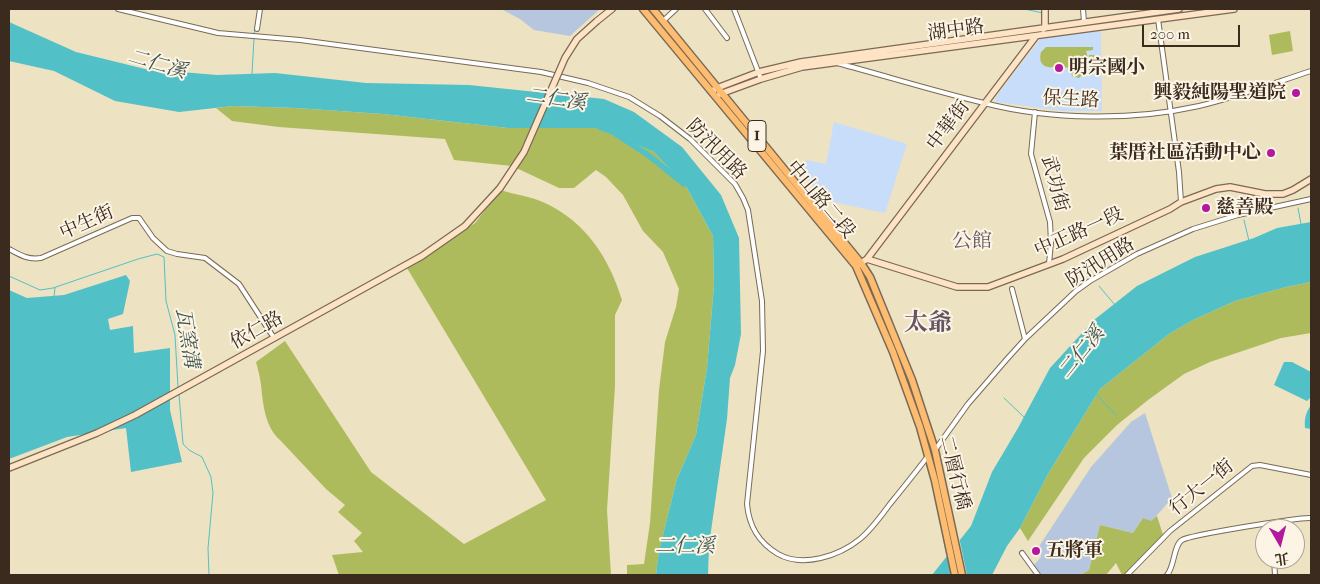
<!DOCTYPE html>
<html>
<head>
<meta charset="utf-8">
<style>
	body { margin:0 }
	#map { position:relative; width:1320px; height:584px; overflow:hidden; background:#ede2c1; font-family:"IM FELL French Canon","Noto Serif TC",serif }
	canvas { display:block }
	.frame { position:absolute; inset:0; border:10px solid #3b2a1e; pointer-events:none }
	.north { position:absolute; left:1255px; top:519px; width:50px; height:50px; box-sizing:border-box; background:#fcf5e5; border:1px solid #afa495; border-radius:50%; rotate:172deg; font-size:14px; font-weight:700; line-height:20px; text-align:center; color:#3b2a1e }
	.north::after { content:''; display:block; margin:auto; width:18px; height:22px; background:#b5179e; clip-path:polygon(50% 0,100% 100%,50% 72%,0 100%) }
	.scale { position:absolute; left:1142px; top:25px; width:98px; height:22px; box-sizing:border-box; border:2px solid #3b2a1e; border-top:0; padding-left:6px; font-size:15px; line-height:18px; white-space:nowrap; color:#3b2a1e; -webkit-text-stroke:4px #fcf5e5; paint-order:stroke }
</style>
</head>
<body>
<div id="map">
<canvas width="1320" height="584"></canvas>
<div class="frame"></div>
<div class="north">北</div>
<div class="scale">200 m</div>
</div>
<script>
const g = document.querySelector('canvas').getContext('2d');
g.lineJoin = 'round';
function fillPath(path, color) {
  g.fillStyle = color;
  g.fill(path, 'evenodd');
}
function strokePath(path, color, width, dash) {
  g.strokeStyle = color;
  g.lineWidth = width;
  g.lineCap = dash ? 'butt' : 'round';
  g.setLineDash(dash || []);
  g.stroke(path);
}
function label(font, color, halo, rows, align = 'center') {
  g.font = font + ' "IM FELL French Canon","Noto Serif TC",serif';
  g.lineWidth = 4;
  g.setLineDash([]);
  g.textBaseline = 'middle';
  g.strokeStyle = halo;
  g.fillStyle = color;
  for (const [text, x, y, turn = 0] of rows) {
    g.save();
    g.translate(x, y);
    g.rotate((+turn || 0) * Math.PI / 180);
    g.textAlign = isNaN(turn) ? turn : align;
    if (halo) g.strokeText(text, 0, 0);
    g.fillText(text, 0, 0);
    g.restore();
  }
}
fillPath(new Path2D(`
	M1098 30 1101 32 1102 111H1062L996 102 995 98 1041 38Z
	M834 122 907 144 885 213 823 200 803 176 806 160 826 164Z`), '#c8ddf9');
fillPath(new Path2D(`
	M501 9H600L570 36 534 30 520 19Z
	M1145 413 1172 498 1151 522 1143 518 1133 533 1100 525 1089 570 1081 575H1038L1033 566 1041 557 1038 548 1091 467 1131 422Z`), '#b6c6de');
fillPath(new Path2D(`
	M1290 31 1293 51 1272 55 1269 35Z
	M1093 47V50L1086 51 1088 58 1082 67 1084 73 1079 78 1072 76 1070 68C1057 66 1036 73 1041 52L1046 47Z
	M1089 55H1097V70H1089Z
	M233 106 296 108 383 114 508 128H596L654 152 687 188 713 236 714 285 707 368 696 435 677 479 659 551 656 575H627V565L644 564 650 523 659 390 665 342 676 307 679 289 663 252 643 231 623 195 606 177 596 170 574 188H559L512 166 454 160 445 139 279 127 232 121 216 108Z
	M501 190C515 195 531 196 545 203 586 222 609 258 622 300L615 315V386L607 510 611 575H339L332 555 363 552 354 541 362 533 338 512 345 505 326 489 280 440C265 427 263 404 261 385 260 377 258 369 256 362L285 341 371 472 464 544 546 500 407 268 475 223Z
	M1311 282V333L1281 338 1210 362 1184 374 1148 400 1117 425 1084 458 1028 541 1020 528 1048 474 1100 389 1169 334 1193 320 1235 301 1286 287Z
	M1157 516 1164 538 1132 570 1122 575 1116 563 1106 575H1081L1089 570 1100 525 1133 533 1143 518 1151 521Z`), '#aebb5d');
fillPath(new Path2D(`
	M9 22 76 52 145 69 217 75 275 73 366 83 469 85 604 99 634 112 682 147 721 195 739 238 741 334 735 365 730 378 727 419 709 545 708 575H656L659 551 677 479 696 435 707 368 714 285 713 236 687 188 654 152 595 128H508L383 114 296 108 233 106 179 112 115 101 54 71 9 61Z
	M1311 222V282L1286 287 1235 301 1193 320 1169 334 1100 389 1048 474 1020 528 1007 546 992 575H932L971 526 992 472 1018 428 1050 368 1094 320 1137 286 1195 257 1254 238 1277 228Z
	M126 275 130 281 123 314 108 319 110 330 133 326 134 353 170 348V410L182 462 131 472 126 428 67 437 9 459V290L27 298 64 295Z
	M1284 362H1292L1311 372V397L1307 401 1274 385Z
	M1311 405V429L1305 428C1304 419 1306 412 1311 405Z`), '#52c0c7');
fillPath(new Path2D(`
	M959 537 967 575H951L947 553Z`), '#ede2c1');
strokePath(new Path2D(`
	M1024 9 1043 13
	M254 34 258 11
	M252 74 254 38
	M1298 208 1301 224
	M1244 220 1249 241
	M9 276 40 290 53 288 138 259 157 254 164 257 166 301 175 335 178 387
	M1099 286 1115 305
	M54 297 55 288
	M179 394 183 444 189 450 202 457 211 477 213 493 208 548 209 575
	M1096 394 1116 415
	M1004 398 1025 418`), '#52c0c7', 1);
strokePath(new Path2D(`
	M617 135 648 155 684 184`), '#52c0c7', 5.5);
const street = new Path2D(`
	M118 9 218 33 300 40 541 72 588 83 629 97 660 116 690 139 735 184 743 198 748 210 762 301 763 351 747 504C749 526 758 542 778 554 803 568 839 556 860 539 872 529 881 516 890 504 903 488 916 472 928 456
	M705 9 727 38
	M734 9 761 79
	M1083 9 1084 22
	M1158 19 1179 172 1181 202
	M663 21 676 9
	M257 29 260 9
	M837 63C886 76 934 91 984 103 1050 120 1132 121 1199 106 1237 97 1274 83 1311 71
	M1035 112 1031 154 1050 222 1051 242 1049 264
	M9 249C20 255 28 260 41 258L132 218H139L153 238 167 251 177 254 205 258 239 284 274 338
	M1012 289 1025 339
	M935 450 968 404 1007 359 1026 338 1076 291 1090 281 1137 254 1193 229 1238 215 1311 199
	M1022 553 1038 575
	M1274 559 1275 575
	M1127 575 1170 531 1252 466 1260 465 1311 475
	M1167 575C1175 566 1173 546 1182 540 1190 535 1300 517 1311 518`);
const secondary = new Path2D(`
	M597 21 612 9
	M1043 29 1045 28V9
	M712 91 717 88 759 72 801 62 1179 9
	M720 94 761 79 802 67 1234 9
	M867 259 1036 36
	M858 265 867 259 957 287H988L1063 259 1170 209 1181 202 1216 189 1230 187 1265 194H1283L1293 190 1311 179
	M9 468 97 433 135 415 422 256 465 226 500 188`);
const primary = new Path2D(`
	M643 9 856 266 893 352 920 427 935 481 955 575
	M653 9 861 263 870 277 912 380 935 450 962 575`);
strokePath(street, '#796a57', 6);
strokePath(secondary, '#796a57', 8);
strokePath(primary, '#796a57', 9);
strokePath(street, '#fff', 4);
strokePath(secondary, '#fee4c5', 5.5);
strokePath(primary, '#fdbc6f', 6);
const secondaryBridge = new Path2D(`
	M500 188 524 152 565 58 577 39 597 21`);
strokePath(secondaryBridge, '#796a57', 8, []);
strokePath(secondaryBridge, '#fee4c5', 5.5);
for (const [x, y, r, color] of [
	[1059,68,5,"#b5179e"],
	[1296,93,5,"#b5179e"],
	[1271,153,5,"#b5179e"],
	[1206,208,5,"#b5179e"],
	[1036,551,5,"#b5179e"]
]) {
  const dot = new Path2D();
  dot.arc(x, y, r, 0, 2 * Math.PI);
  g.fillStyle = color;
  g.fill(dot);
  strokePath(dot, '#fcf5e5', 2);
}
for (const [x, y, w] of [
	[757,136,18]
]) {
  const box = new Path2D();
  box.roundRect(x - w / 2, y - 15.5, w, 31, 4);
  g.fillStyle = '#fcf5e5';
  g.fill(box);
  strokePath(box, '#3b2a1e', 1);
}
label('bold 18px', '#3b2a1e', null, [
	["1",757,136]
]);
label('19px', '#3b2a1e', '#fcf5e5', [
	["湖中路",956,31,-8],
	["保生路",1071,100,3],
	["中華街",949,126,-53],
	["防汛用路",716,150,45],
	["武功街",1054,184,75],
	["中山路二段",820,200,50],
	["中生街",87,223,-24],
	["中正路一段",1079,233,-24],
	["防汛用路",1101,263,-32],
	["依仁路",257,331,-29],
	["二層行橋",954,473,76],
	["行大一街",1202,488,-39]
]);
label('bold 19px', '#3b2a1e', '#fcf5e5', [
	["明宗國小",1069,68],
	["興毅純陽聖道院",1286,93,"right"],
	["葉厝社區活動中心",1261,153,"right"],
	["慈善殿",1216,208],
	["五將軍",1046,551]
], 'left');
label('italic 20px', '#425751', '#fcf5e5', [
	["二仁溪",157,65,16],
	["二仁溪",556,100,8],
	["瓦窯溝",186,338,81],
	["二仁溪",1082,353,-51],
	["二仁溪",685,547]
]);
label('20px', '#655463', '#fcf5e5', [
	["公館",972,242]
]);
label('bold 24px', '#655463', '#fcf5e5', [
	["太爺",928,324]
]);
</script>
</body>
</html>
